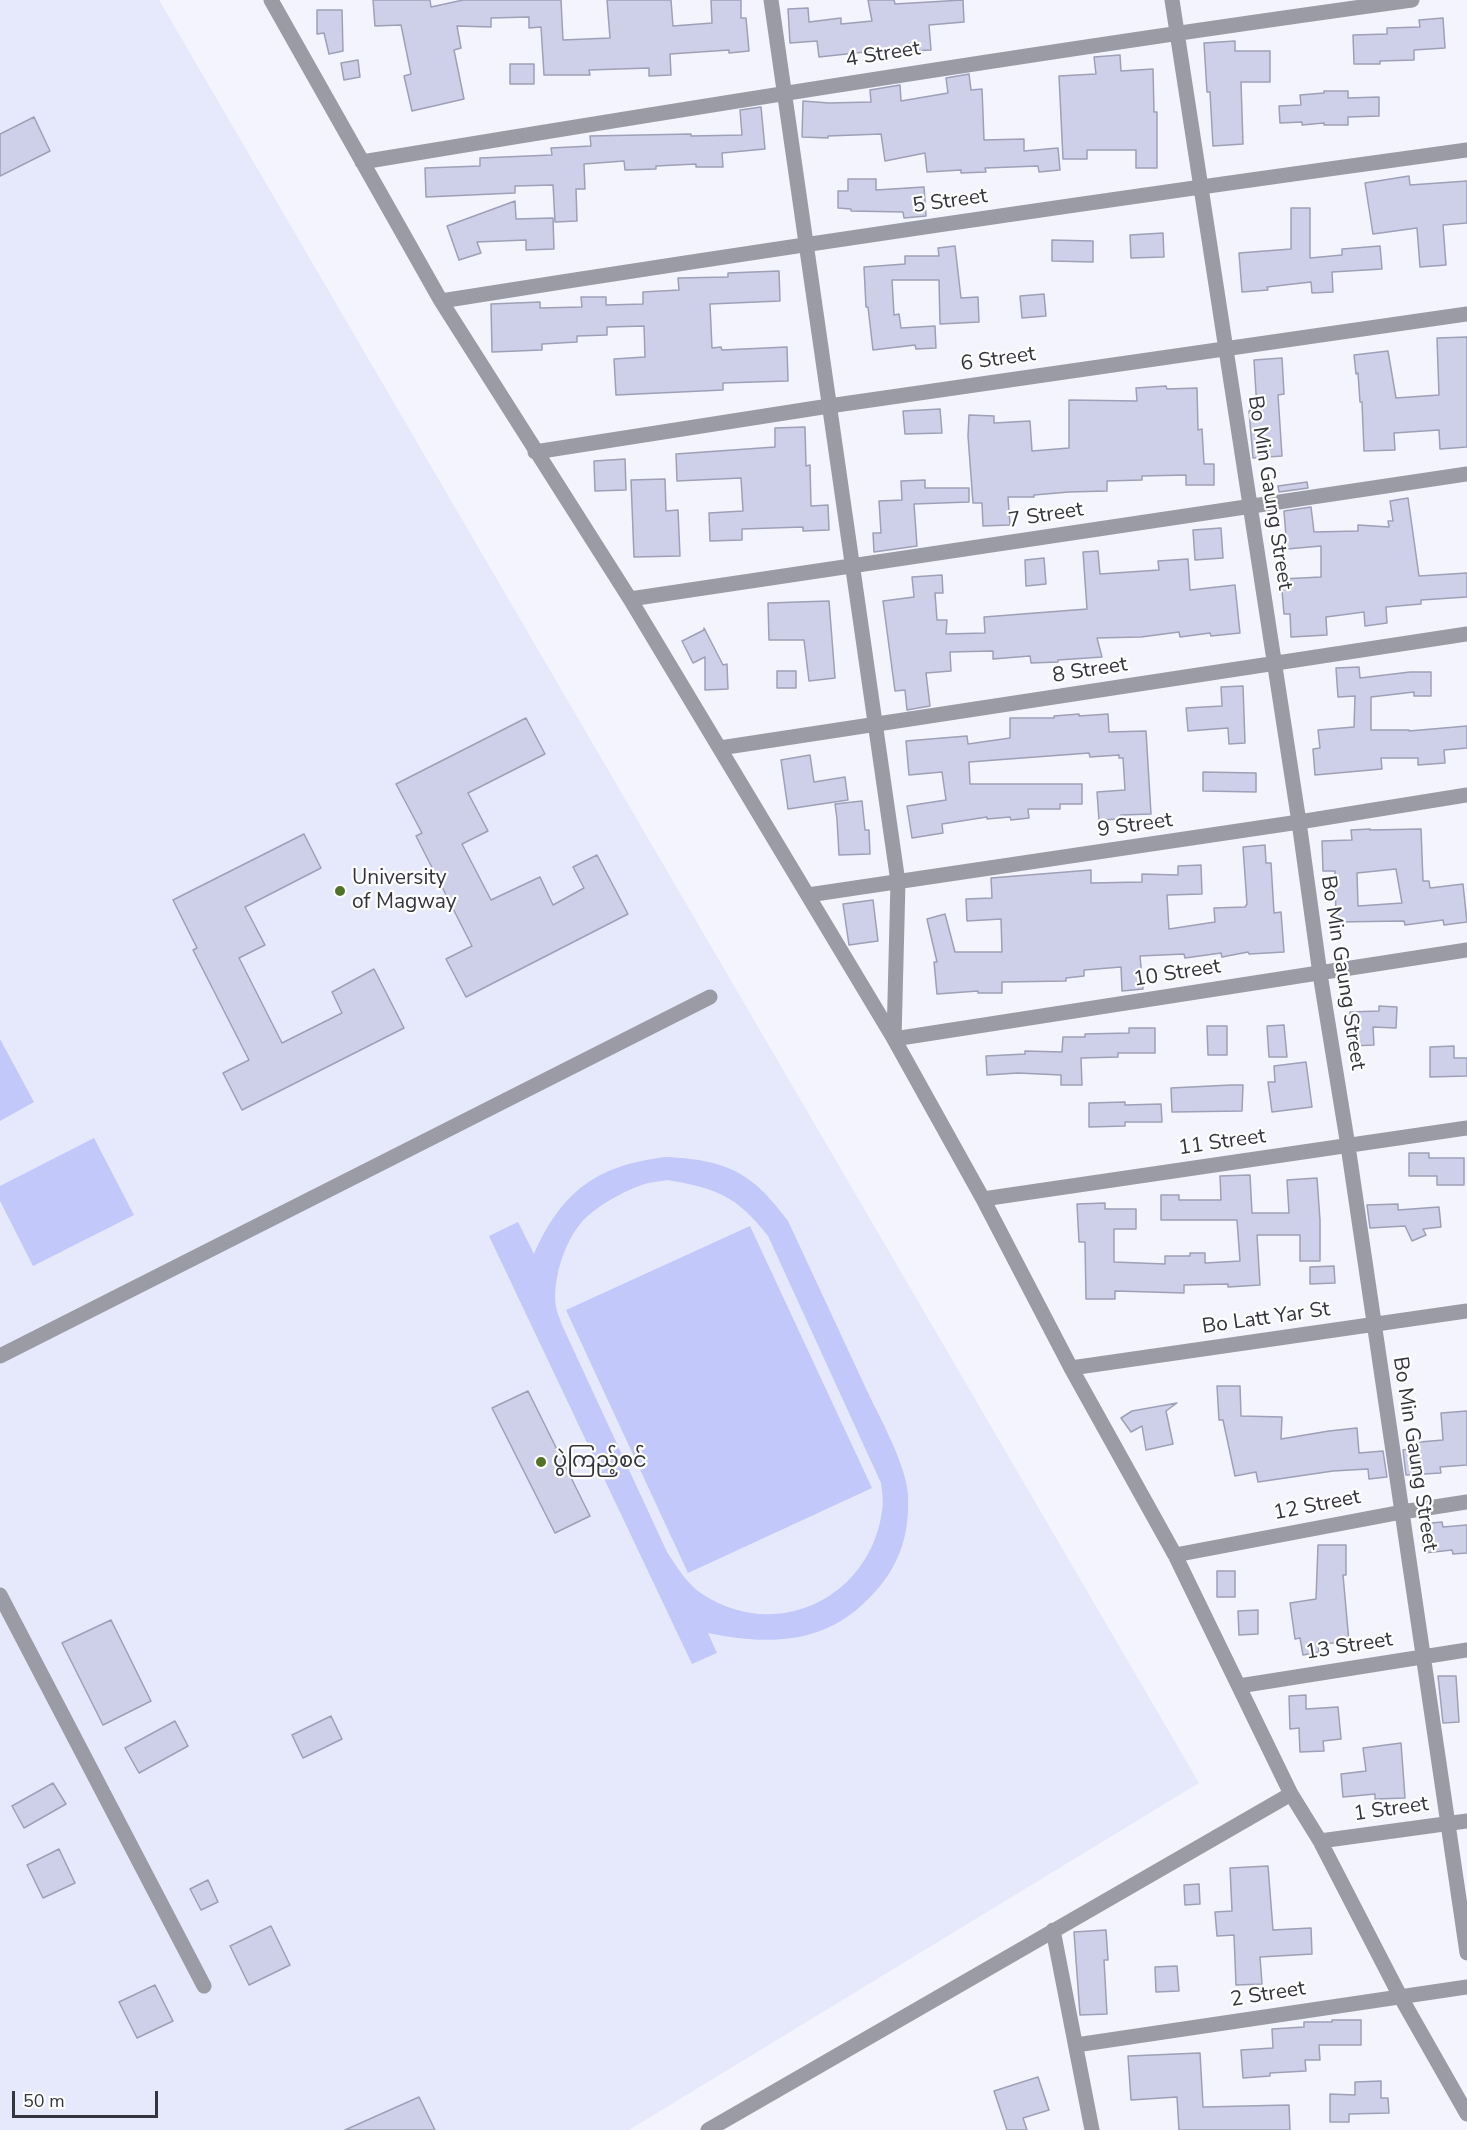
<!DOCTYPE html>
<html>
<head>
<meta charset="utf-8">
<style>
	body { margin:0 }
	#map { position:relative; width:1467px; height:2130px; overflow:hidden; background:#f3f4fe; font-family:"Nunito Sans",sans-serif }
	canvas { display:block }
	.scale { position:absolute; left:12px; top:2091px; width:146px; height:27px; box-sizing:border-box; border:3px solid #34353e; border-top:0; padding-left:8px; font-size:18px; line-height:21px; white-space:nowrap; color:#34353e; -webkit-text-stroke:4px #fff; paint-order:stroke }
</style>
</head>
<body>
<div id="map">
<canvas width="1467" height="2130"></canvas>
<div class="scale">50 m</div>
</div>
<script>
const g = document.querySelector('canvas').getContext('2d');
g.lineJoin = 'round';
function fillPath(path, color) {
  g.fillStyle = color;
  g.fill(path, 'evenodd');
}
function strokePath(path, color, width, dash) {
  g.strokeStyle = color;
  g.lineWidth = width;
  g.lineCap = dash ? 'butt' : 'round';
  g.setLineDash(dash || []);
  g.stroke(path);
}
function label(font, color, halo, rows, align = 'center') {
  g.font = font + ' "Nunito Sans","Noto Sans Myanmar",sans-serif';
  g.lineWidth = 4.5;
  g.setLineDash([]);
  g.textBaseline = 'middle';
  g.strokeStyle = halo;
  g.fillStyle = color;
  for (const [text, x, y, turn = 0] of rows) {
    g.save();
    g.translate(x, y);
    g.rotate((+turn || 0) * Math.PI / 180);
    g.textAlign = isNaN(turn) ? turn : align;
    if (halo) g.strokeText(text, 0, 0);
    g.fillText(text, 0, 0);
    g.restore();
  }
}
fillPath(new Path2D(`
	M0 0H159L1199 1783 629 2130H0Z`), '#e6e9fc');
fillPath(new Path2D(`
	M0 1039 34 1102 0 1121Z
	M94 1138 134 1215 33 1266 0 1201V1186Z
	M666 1157C727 1160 752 1172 788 1221 815 1279 842 1337 869 1395 882 1422 907 1467 908 1496 910 1542 895 1575 862 1605 817 1646 763 1644 708 1633L717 1653 692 1664 489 1236 518 1222 534 1254C562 1191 597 1165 666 1157ZM667 1180C716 1188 737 1196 768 1236L881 1483C882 1492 884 1502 882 1511 870 1598 777 1643 702 1594 687 1584 677 1567 667 1552L562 1325C560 1319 557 1313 556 1307 552 1281 564 1243 581 1223 592 1209 622 1192 639 1186 648 1182 658 1182 667 1180Z
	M750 1226 872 1488 688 1573 566 1310Z`), '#c2c8f9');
const building = new Path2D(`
	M373 0H430L431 7 463 0H561L563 40 610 38 607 0H671L673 26 712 23 711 0H741V18H746L749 51 729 53V50L670 54 671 75 649 76V68L589 70 590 75H544L541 27 529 28V17L491 18V27L457 26 461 48 454 50 464 99 412 111 404 76 411 74 401 25 375 26Z
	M868 0H894L895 4 963 0 964 22 929 25 931 50 911 51V47L819 57 817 41 790 43 788 9 808 8 809 22 841 18V24L872 21Z
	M317 10H342L343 51 329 54 324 33 317 34Z
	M1443 18 1445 48 1414 50V60L1380 61V64H1354L1353 35 1387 34V28L1420 27 1419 20Z
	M1235 41V51H1270V82H1241L1243 144 1213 146 1210 92H1207L1204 43Z
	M1120 55 1121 71 1153 69 1154 112H1157V168H1136V150H1087V159H1063L1059 76 1096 74 1094 57Z
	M358 60 360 77 344 80 341 63Z
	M510 64H534V84H510Z
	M969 74 971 90 982 89 984 140 1024 139V151L1058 148 1060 170 1039 172 1038 166 985 168 986 172 961 173V170L927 172 925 153 885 161 881 134 828 136V138L802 137 803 101 829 103 871 102 870 90 900 85 901 101 948 93 946 78Z
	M1324 91H1348V98L1379 97V116L1348 117V125H1324V123L1302 125V122L1280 123 1279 106 1301 105 1300 95 1324 93Z
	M761 107 765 149 722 153 723 167H696V164L656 166V169L625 170 624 161 584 164 585 189H576L577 221 555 222 553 185 515 186V193L426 197 425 168 480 166V158L552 155 551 148 591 146 590 136 691 134V136L742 135 740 110Z
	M34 117 50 151 0 176V134Z
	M1409 176 1410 185 1467 181V223L1443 225 1446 265 1420 267 1417 228 1373 234 1365 183Z
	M848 179H876V190L924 187 926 216 904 218 903 212 851 211V209L838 208V191H848Z
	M515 201 516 219 553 218 554 249 526 250V240L477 242 481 253 459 260 447 226Z
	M1291 208H1310V258L1342 255V249L1380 246 1382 269 1332 272 1333 292 1312 293 1311 282 1267 287 1268 290 1242 292 1239 253 1291 249Z
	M1163 233 1164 257 1131 258 1130 235Z
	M1052 240 1093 241V262L1052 261Z
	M955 246 961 298 978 297 979 322 940 324 939 280H892L894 315 899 314 901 328 935 326 936 348 916 349 915 345 873 350 868 307H866L864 267 905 264V256H939L938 248Z
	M779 271 780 301 710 304 712 348 721 347 722 350 787 347 788 381 723 383V390L616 395 614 359 645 357 644 326 607 327V335L577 336V342L542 344V350L492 352 491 304 540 302V308L582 307 581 297H606V305L643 304V292L679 290 678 278 728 277V273Z
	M1044 294 1046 316 1022 318 1020 296Z
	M1467 337V447L1440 449 1439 430 1394 433 1395 450 1364 451 1362 402H1360L1358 373 1356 374 1354 355 1388 351 1396 398 1439 395 1437 338Z
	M1282 358 1284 394 1278 395 1282 456 1253 458 1249 411 1257 410 1254 360Z
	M1166 386 1167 389 1197 388 1198 430 1202 429 1204 464H1214V485H1186V475L1142 476V480L1107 481V491L1069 492 1034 495V497H1008L1010 525 983 526 982 503H973L968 436 969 415 994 416V423L1030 421 1032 451 1069 448V400L1137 401 1136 388Z
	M940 409 942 433 905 434 903 411Z
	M805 427 806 466 810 465 811 506 828 505 829 530 803 531V527L742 529V540L710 541 709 513 743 511 741 478 677 481 676 454 775 447V428Z
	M625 459 626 490 595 491 594 461Z
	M665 479 666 511 678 510 680 556 634 557 631 480Z
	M925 480V488H969V502L914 504 917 546 874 552 873 533H881L879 501 902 500 901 481Z
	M1307 482 1308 488 1279 492 1278 486Z
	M1408 498 1419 576 1467 573V597L1421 600V604L1386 607 1387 623 1365 626 1364 612 1326 617 1327 635 1291 637 1290 614H1284L1281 579 1321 577V546L1287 549 1284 511 1311 507 1314 532 1358 531V525L1389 527 1388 521H1393L1390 501Z
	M1221 528 1223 558 1195 560 1193 530Z
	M1098 551 1100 574 1159 570 1158 561 1188 559 1190 590 1235 585 1240 633 1211 636 1210 633 1180 637 1179 632 1141 637 1097 638 1102 657 1058 660V662L1031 663 1030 656 993 659V651L950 652 951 671 926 673 930 706 907 710 905 690 895 691 883 601 914 597 912 577 942 575 943 593H935L937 620H947L946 634 985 633 984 617 1087 609 1083 552Z
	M1044 558 1046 584 1026 586 1025 560Z
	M829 601 835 678 809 681 804 640H769L768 603Z
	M704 628 723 665 727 664 728 689 705 690V657L693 663 682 641 704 630Z
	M1359 667 1360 678 1410 672H1431V696H1414V692L1371 697V730H1409V731L1467 726V748L1444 750 1445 763 1418 765V758H1381L1382 769 1315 775 1313 749 1320 748 1318 730 1354 727 1355 696 1338 697 1336 668Z
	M777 671H796V688H777Z
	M1243 686 1245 743 1229 744 1228 728 1188 731 1186 708 1222 706 1221 687Z
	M1079 714V716L1108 714 1109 732 1146 731 1151 814 1121 815V819L1099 820 1097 792 1125 790 1123 758H1119V755L1090 757 1089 753 969 762 970 784H1082V804H1060V809H1028L1029 818 1011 820 1010 817 987 819V817L942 824 943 833 912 838 907 806 946 800 942 772 909 775 906 741 967 736 968 744 1010 738V718H1054V716Z
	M526 718 545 754 468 793 488 831 462 844 491 900 540 877 553 905 584 888 573 867 597 855 628 914 466 997 446 959 472 946 416 836 422 833 396 784Z
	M810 755 814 782 845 777 848 800 788 809 781 760Z
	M1203 772 1256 773V792L1203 791Z
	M862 801 865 830H869L870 854 839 855 837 819 835 804Z
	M1370 829V830L1421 829 1423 881H1429L1430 888 1463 884 1467 922 1444 925 1443 920 1405 925 1404 921 1336 922 1335 871H1323L1322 841 1352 840 1351 830ZM1396 869 1402 903 1358 906 1357 873Z
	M304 834 321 868 245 907 265 945 239 958 282 1043 342 1013 332 992 374 969 404 1028 242 1110 223 1073 249 1060 193 950 197 948 173 900Z
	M1265 845 1266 863H1271L1274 913 1281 912 1284 952 1249 954 1248 952 1222 957 1221 953 1185 958 1184 954 1140 956 1143 989 1122 991 1121 967 1084 970V976L1066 978V981L1002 982V993H978V991L937 994 934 962H937L927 919 945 914 955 952H1002L1001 919 967 921 966 899 992 898 991 878 1091 870V883L1142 882V874L1178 875V866L1201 865 1202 894 1167 895 1169 929 1215 922 1214 908 1245 907 1247 904 1243 847Z
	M873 900 878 941 849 945 843 904Z
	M1379 1006 1397 1007 1396 1028 1373 1027 1374 1045 1351 1046 1350 1012 1379 1011Z
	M1284 1025 1287 1057H1269L1267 1026Z
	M1207 1026H1227V1055H1208Z
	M1129 1028H1155V1053H1118V1057L1081 1058 1082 1085H1061V1075L1018 1073 987 1075 986 1056 1025 1054V1051L1062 1052 1063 1037H1085V1034L1129 1033Z
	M1454 1046V1058H1467V1076L1430 1077V1047Z
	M1306 1062 1312 1107 1272 1112 1268 1082H1275L1274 1066Z
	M1231 1085H1243L1242 1111 1172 1112 1171 1088Z
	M1125 1102V1105L1161 1104 1162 1122H1125V1126L1089 1127V1103Z
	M1409 1153H1429V1158H1464V1185H1437V1176H1409Z
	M1250 1175 1252 1213H1289L1287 1180 1317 1178 1320 1220V1261H1300V1235H1257L1260 1285 1228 1287V1284L1184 1285V1293L1115 1291V1299H1086L1085 1242H1079L1077 1204 1105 1203V1209H1136V1229H1114V1262L1165 1264V1256H1190V1253H1205V1263L1240 1261 1237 1220H1161V1195H1179V1200H1221L1220 1176Z
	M1398 1204V1210L1439 1207 1441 1227 1423 1229 1426 1235 1412 1241 1405 1226 1370 1228 1367 1205Z
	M1334 1266 1335 1283 1310 1284V1267Z
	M1217 1386H1240L1241 1416 1282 1417 1281 1439 1329 1431 1357 1428 1359 1453 1383 1451 1387 1477 1369 1479 1368 1469 1333 1471 1258 1482 1256 1472 1235 1476 1223 1420H1219Z
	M528 1391 590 1516 555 1533 492 1408Z
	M1177 1403 1166 1411 1173 1444 1146 1450 1142 1426 1131 1432 1121 1418 1132 1411Z
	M1467 1411V1465L1440 1467 1441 1473 1406 1475 1403 1450 1408 1449V1443L1443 1440 1441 1413Z
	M1442 1522 1443 1527 1467 1525V1553L1453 1554 1452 1550 1424 1553 1421 1524Z
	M1318 1545H1346V1575H1343L1349 1642 1318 1644 1319 1652 1303 1655 1300 1638 1295 1639 1290 1603 1316 1599Z
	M1217 1571H1235V1597H1217Z
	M1258 1610V1634L1239 1635 1238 1611Z
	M111 1620 151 1701 103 1725 62 1643Z
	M1438 1676H1456L1459 1722 1443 1723Z
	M1306 1695V1709L1338 1707 1341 1739 1323 1741 1324 1751 1300 1752 1299 1728 1290 1729 1289 1696Z
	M331 1716 342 1739 303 1758 292 1735Z
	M175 1721 188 1746 139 1773 125 1748Z
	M1401 1743 1405 1798 1375 1799V1794L1343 1797 1341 1774 1366 1771 1363 1748Z
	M53 1783 66 1804 24 1828 12 1806Z
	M59 1849 75 1883 43 1898 27 1865Z
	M1268 1866 1273 1930 1311 1928 1312 1954 1260 1957 1262 1984 1236 1985 1234 1935 1217 1936 1215 1912 1232 1911 1230 1868Z
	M208 1880 218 1902 201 1910 190 1889Z
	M1199 1884 1200 1904 1185 1905 1184 1885Z
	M271 1926 290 1965 249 1985 230 1946Z
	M1106 1930 1108 1960H1104L1107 2014 1080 2015 1074 1932Z
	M1177 1966 1179 1991 1156 1992 1155 1967Z
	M155 1985 173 2021 137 2038 119 2002Z
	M1332 2020H1361V2045H1319L1320 2060H1305L1306 2071 1270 2073V2076L1243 2078 1241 2050 1273 2048 1272 2029 1304 2027V2022H1332Z
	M1200 2053 1203 2107 1289 2105 1290 2130H1179L1177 2097 1131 2100 1128 2056Z
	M1038 2077 1049 2110 1023 2118 1027 2130H1007L994 2091Z
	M1381 2081V2098H1388L1389 2113 1349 2114V2122H1330V2094L1355 2095V2082Z
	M419 2097 435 2130H345Z`);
fillPath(building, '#cdd0e8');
strokePath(building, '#9da0b7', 1.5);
strokePath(new Path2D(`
	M271 0 441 301 630 599 894 1039 1467 950
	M771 0 898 882 894 1039 983 1199 1071 1368 1175 1555 1291 1794 1320 1841 1400 1996 1467 2114
	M1172 0 1299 822 1320 974 1348 1146 1467 1953
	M362 162C712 104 1061 48 1412 0
	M441 301C782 247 1124 197 1467 150
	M535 452 829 406 1467 314
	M630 599 1467 474
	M720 748 1467 634
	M808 895 1299 822 1467 795
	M983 1199 1467 1128
	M0 1356 710 997
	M1071 1368 1467 1311
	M1175 1555 1402 1512 1467 1502
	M0 1595 204 1986
	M1239 1686 1467 1650
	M1320 1841 1467 1821
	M1053 1930 1092 2130
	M1076 2045 1467 1987
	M708 2130 1291 1794`), '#9a9ba5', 15);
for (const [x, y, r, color] of [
	[340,891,6,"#527228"],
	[541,1462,6,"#527228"]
]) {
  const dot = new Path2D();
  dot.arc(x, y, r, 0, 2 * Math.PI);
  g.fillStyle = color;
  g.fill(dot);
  strokePath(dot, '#fff', 2);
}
label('21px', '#34353e', '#fff', [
	["4 Street",883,55,-9],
	["5 Street",950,202,-8],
	["6 Street",998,360,-8],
	["Bo Min Gaung Street",1269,493,81],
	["7 Street",1046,516,-9],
	["8 Street",1090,671,-9],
	["9 Street",1135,826,-8],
	["Bo Min Gaung Street",1342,973,81],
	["10 Street",1177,974,-9],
	["11 Street",1222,1143,-8],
	["Bo Latt Yar St",1266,1319,-8],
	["Bo Min Gaung Street",1414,1454,81],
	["12 Street",1317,1506,-11],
	["13 Street",1349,1647,-9],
	["1 Street",1391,1810,-8],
	["2 Street",1268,1995,-9]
]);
label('21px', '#34353e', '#fff', [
	["University",352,879],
	["of Magway",352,903],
	["ပွဲကြည့်စင်",553,1462]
], 'left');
</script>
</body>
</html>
